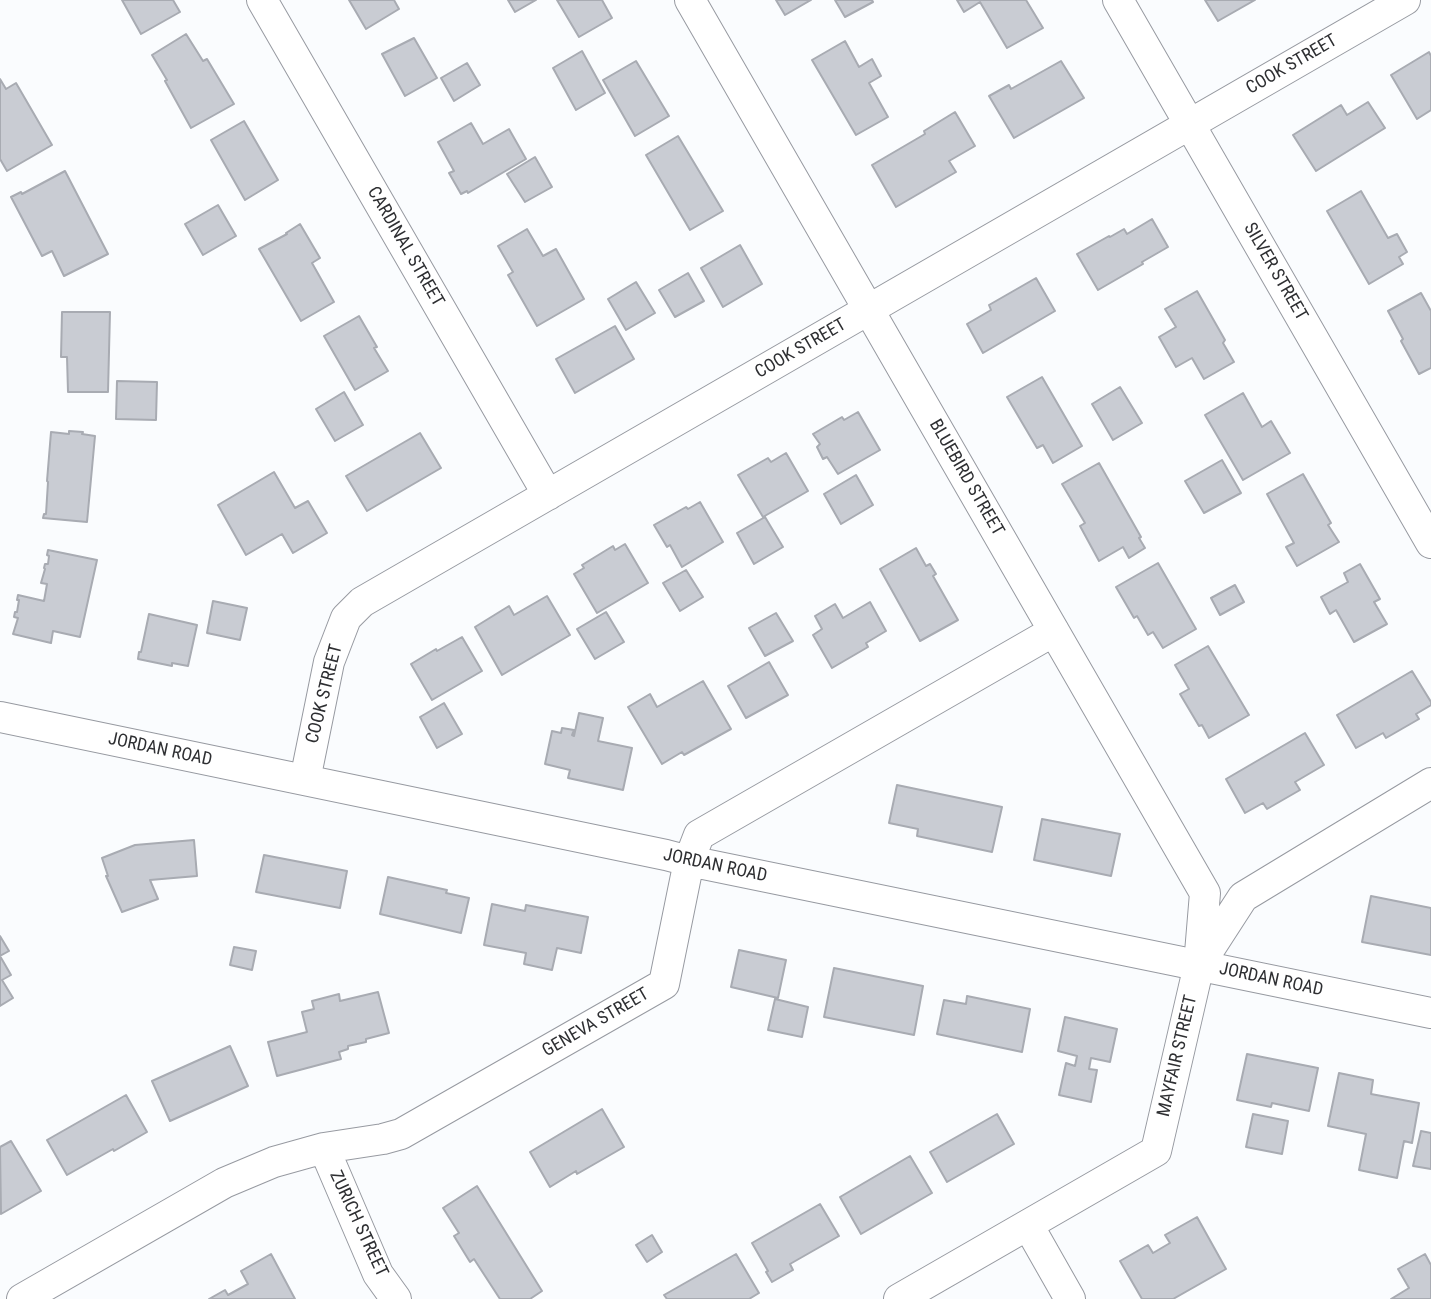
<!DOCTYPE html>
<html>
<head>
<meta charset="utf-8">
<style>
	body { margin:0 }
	canvas { display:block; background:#fafcfe }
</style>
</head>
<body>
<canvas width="1431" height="1299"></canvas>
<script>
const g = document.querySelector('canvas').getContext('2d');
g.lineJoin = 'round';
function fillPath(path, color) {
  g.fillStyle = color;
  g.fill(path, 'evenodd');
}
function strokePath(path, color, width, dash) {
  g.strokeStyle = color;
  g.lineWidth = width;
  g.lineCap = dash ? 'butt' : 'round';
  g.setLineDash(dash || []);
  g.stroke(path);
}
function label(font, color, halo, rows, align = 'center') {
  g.font = font + ' "Roboto Condensed",sans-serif';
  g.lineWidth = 5;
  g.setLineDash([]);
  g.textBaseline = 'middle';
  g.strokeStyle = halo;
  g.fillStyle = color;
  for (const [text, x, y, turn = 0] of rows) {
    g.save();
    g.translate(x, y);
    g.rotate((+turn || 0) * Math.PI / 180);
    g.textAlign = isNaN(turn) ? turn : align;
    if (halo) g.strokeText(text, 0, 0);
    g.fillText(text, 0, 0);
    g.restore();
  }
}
const building = new Path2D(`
	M122 0H173L180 12 141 34Z
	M349 0H394L399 9 366 29Z
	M508 0H536L515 12Z
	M557 0H602L612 18 579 37Z
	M776 0H811L785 15Z
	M835 0H872L873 2 845 17Z
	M957 0H1026L1043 28 1007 48 980 2 964 12Z
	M1205 0H1255L1218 21Z
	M186 34 203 61 207 59 234 104 191 128 165 81 167 80 152 55Z
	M414 38 437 78 405 96 382 54Z
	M845 41 859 67 872 59 881 76 869 83 888 117 856 135 812 60Z
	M582 51 605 93 576 110 553 68Z
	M1429 52 1431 56V110L1417 119 1391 75Z
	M636 61 669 116 635 136 603 80Z
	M1061 61 1084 98 1014 138 989 96 1009 85 1011 89Z
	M467 63 480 85 454 101 441 78Z
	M0 79 6 89 16 83 52 145 7 171 0 159Z
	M1368 102 1385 128 1316 171 1293 135 1341 105 1347 115Z
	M955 112 975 146 949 161 956 172 896 207 872 165 925 134 924 131Z
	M244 121 278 180 245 200 211 140Z
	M471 123 483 144 509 129 526 159 468 193 467 191 461 194 449 173 454 171 438 142Z
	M678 136 723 211 690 230 646 155Z
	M535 157 552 187 525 202 507 174Z
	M65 171 108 254 64 276 52 251 42 256 11 197 21 192 22 194Z
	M1361 191 1388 238 1397 234 1407 252 1399 257 1403 264 1369 284 1327 211Z
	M218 205 236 236 203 255 185 224Z
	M1152 219 1168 247 1142 262 1143 264 1098 290 1077 254 1109 236 1110 237 1124 229 1127 234Z
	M300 224 320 258 312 263 334 302 301 321 259 249 287 234 286 233Z
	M527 229 543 256 556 249 584 299 537 326 508 275 513 272 498 246Z
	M740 245 762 284 723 307 701 268Z
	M688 273 704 301 675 317 659 290Z
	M1036 278 1055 311 983 353 967 324 991 310 989 305Z
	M636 282 655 313 626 330 608 299Z
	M1197 291 1225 340 1223 343 1234 362 1204 379 1192 358 1176 367 1159 337 1176 327 1165 309Z
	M1421 293 1431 311V368L1419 374 1401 341 1403 339 1388 311Z
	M62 312H110L108 392H68L67 357H61Z
	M359 316 377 347 374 348 388 371 355 390 324 336Z
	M615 326 634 359 575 393 556 359Z
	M1042 377 1082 446 1053 463 1043 445 1037 448 1007 397Z
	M117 381 157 382 156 420 116 419Z
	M1120 387 1142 423 1113 440 1092 404Z
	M344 392 363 425 335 441 316 409Z
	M1243 393 1262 427 1271 421 1290 453 1243 480 1205 415Z
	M858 412 880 450 838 474 827 457 823 459 817 447 820 444 813 434 842 417 844 420Z
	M69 431 83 432 82 434 95 436 87 522 43 518 44 514H46L48 482 47 481 51 432 69 434Z
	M420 433 441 468 367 511 346 476Z
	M786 453 808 491 763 517 738 475 768 458 771 462Z
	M1222 460 1241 493 1204 513 1185 481Z
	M1099 463 1141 537 1139 538 1145 548 1129 558 1123 547 1099 561 1080 526 1085 523 1062 484Z
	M274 472 295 508 308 501 327 533 293 553 282 534 246 555 218 505Z
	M1303 474 1331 523 1328 525 1339 542 1297 566 1286 547 1294 543 1267 494Z
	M856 475 873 505 841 524 824 494Z
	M700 502 723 542 682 567 670 545 667 547 654 525 686 507 688 509Z
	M765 517 783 547 754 564 737 533Z
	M625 544 648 583 597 613 574 574 584 568 582 565 613 546 615 550Z
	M916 548 926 566 930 564 936 574 933 576 958 620 920 641 880 569Z
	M48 550 97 560 80 637 53 631 51 643 13 634 18 618 14 617 15 612H17L19 600H17L18 595 44 601 47 584 41 583 45 569 44 568 45 564H48L49 556 47 555Z
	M1158 563 1196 629 1163 648 1153 632 1148 635 1137 616 1134 618 1116 587Z
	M1360 564 1380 599 1374 602 1387 624 1354 642 1336 610 1330 614 1321 597 1348 582 1344 573Z
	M686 570 703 597 680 611 663 583Z
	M1235 585 1244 602 1220 615 1211 598Z
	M547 596 570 635 502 675 475 627 509 606 514 615Z
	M213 601 247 608 240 640 207 633Z
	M870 602 886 631 866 643 868 647 832 668 813 635 822 629 815 616 835 604 843 618Z
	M606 612 624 642 595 659 577 629Z
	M776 613 793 641 765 656 749 628Z
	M149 614 197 625 188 666 172 663V666L138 659 139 652H141Z
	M462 637 482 671 432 700 411 664 436 649 437 651Z
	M1208 646 1249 715 1209 738 1202 725 1199 726 1180 694 1189 689 1175 665Z
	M769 662 788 695 746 718 728 686Z
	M1412 671 1431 702V705L1416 714 1419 719 1386 738 1383 733 1356 748 1337 715Z
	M703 681 731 729 684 755 682 752 662 764 628 707 650 694 657 707Z
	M444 703 462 734 437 748 420 717Z
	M579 713 603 718 598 741 632 748 623 790 568 778 570 770 545 764 552 731 561 733 562 728 574 730 572 735 574 736Z
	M1305 733 1324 765 1295 782 1300 790 1267 809 1263 803 1245 813 1226 779Z
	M897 785 1002 807 992 852 917 836 918 829 889 823Z
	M1042 819 1120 834 1111 876 1034 860Z
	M194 840 197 876 150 880 158 899 122 912 106 876H108L102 858 135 845Z
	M264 855 347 871 340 908 256 892Z
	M388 877 447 890 446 893 469 898 461 933 380 914Z
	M1371 896 1431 908V955L1362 942Z
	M492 904 525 911 526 905 588 917 581 953 557 948 552 970 524 964 526 953 484 945Z
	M0 936 9 951 0 956 11 975 2 980 13 998 0 1006Z
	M234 947 256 951 252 970 230 965Z
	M739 950 786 960 778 998 731 987Z
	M834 968 923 986 914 1035 824 1017Z
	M378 992 389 1033 366 1039V1042L348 1046V1049L339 1052 341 1059 277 1076 268 1042 307 1032 302 1012 314 1009 312 1001 339 994 340 1001Z
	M967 996 1030 1009 1022 1052 937 1034 944 1000 966 1004Z
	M775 999 808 1007 802 1037 768 1030Z
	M1065 1017 1117 1029 1110 1062 1091 1058 1089 1069 1097 1070 1091 1102 1059 1095 1066 1063 1075 1066 1077 1056 1058 1051Z
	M230 1046 248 1086 170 1121 152 1081Z
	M1247 1054 1318 1068 1309 1111 1272 1103 1271 1107 1237 1100Z
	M1339 1073 1373 1080 1371 1094 1419 1103 1412 1143 1404 1141 1397 1178 1359 1170 1366 1134 1328 1126Z
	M126 1095 147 1132 114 1151 113 1149 67 1175 47 1140Z
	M602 1109 624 1147 577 1174 576 1171 550 1187 530 1152Z
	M997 1114 1014 1144 947 1182 930 1152Z
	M1253 1114 1288 1121 1282 1154 1246 1147Z
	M1421 1131 1431 1133V1169L1413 1166Z
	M11 1141 41 1191 1 1214 0 1147Z
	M910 1156 932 1193 861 1234 840 1197Z
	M477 1186 542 1291 530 1299H500L474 1259 470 1262 454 1236 459 1233 443 1208Z
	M820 1204 839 1236 790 1264 793 1270 772 1282 766 1272 768 1271 752 1243Z
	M1197 1217 1226 1269 1173 1299H1142L1120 1261 1148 1245 1153 1253 1170 1243 1165 1235Z
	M652 1235 662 1252 647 1262 636 1245Z
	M271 1254 295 1299H209L225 1290 228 1295 248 1284 241 1271Z
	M736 1254 759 1293 749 1299H667L664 1295Z
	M1425 1254 1431 1265V1299H1391L1409 1288 1398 1269Z`);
fillPath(building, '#c9ccd3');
strokePath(building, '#a8abb2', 2);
const street = new Path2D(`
	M262 0 548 495
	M690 0 1205 893 1199 965
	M1118 0 1431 543
	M0 717 666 855 689 861 1431 1013
	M305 780 329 662 346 618 362 602 1405 0
	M324 1148 378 1274 396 1299
	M1028 1225 1070 1299
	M22 1299 224 1183 274 1162 324 1148 383 1139 401 1134 664 984 689 861 699 835 1054 631
	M899 1299 1156 1151 1199 965 1243 897 1431 783`);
strokePath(street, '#979aa1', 32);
strokePath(street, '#fff', 30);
label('18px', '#2e2f32', '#fff', [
	["COOK STREET",1292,65,-30],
	["CARDINAL STREET",405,247,60],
	["SILVER STREET",1275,272,60],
	["COOK STREET",801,349,-30],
	["BLUEBIRD STREET",966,478,60],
	["COOK STREET",325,694,-76],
	["JORDAN ROAD",160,750,12],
	["JORDAN ROAD",715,866,12],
	["JORDAN ROAD",1271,980,12],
	["GENEVA STREET",596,1023,-30],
	["MAYFAIR STREET",1178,1056,-77],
	["ZURICH STREET",358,1224,65]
]);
</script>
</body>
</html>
